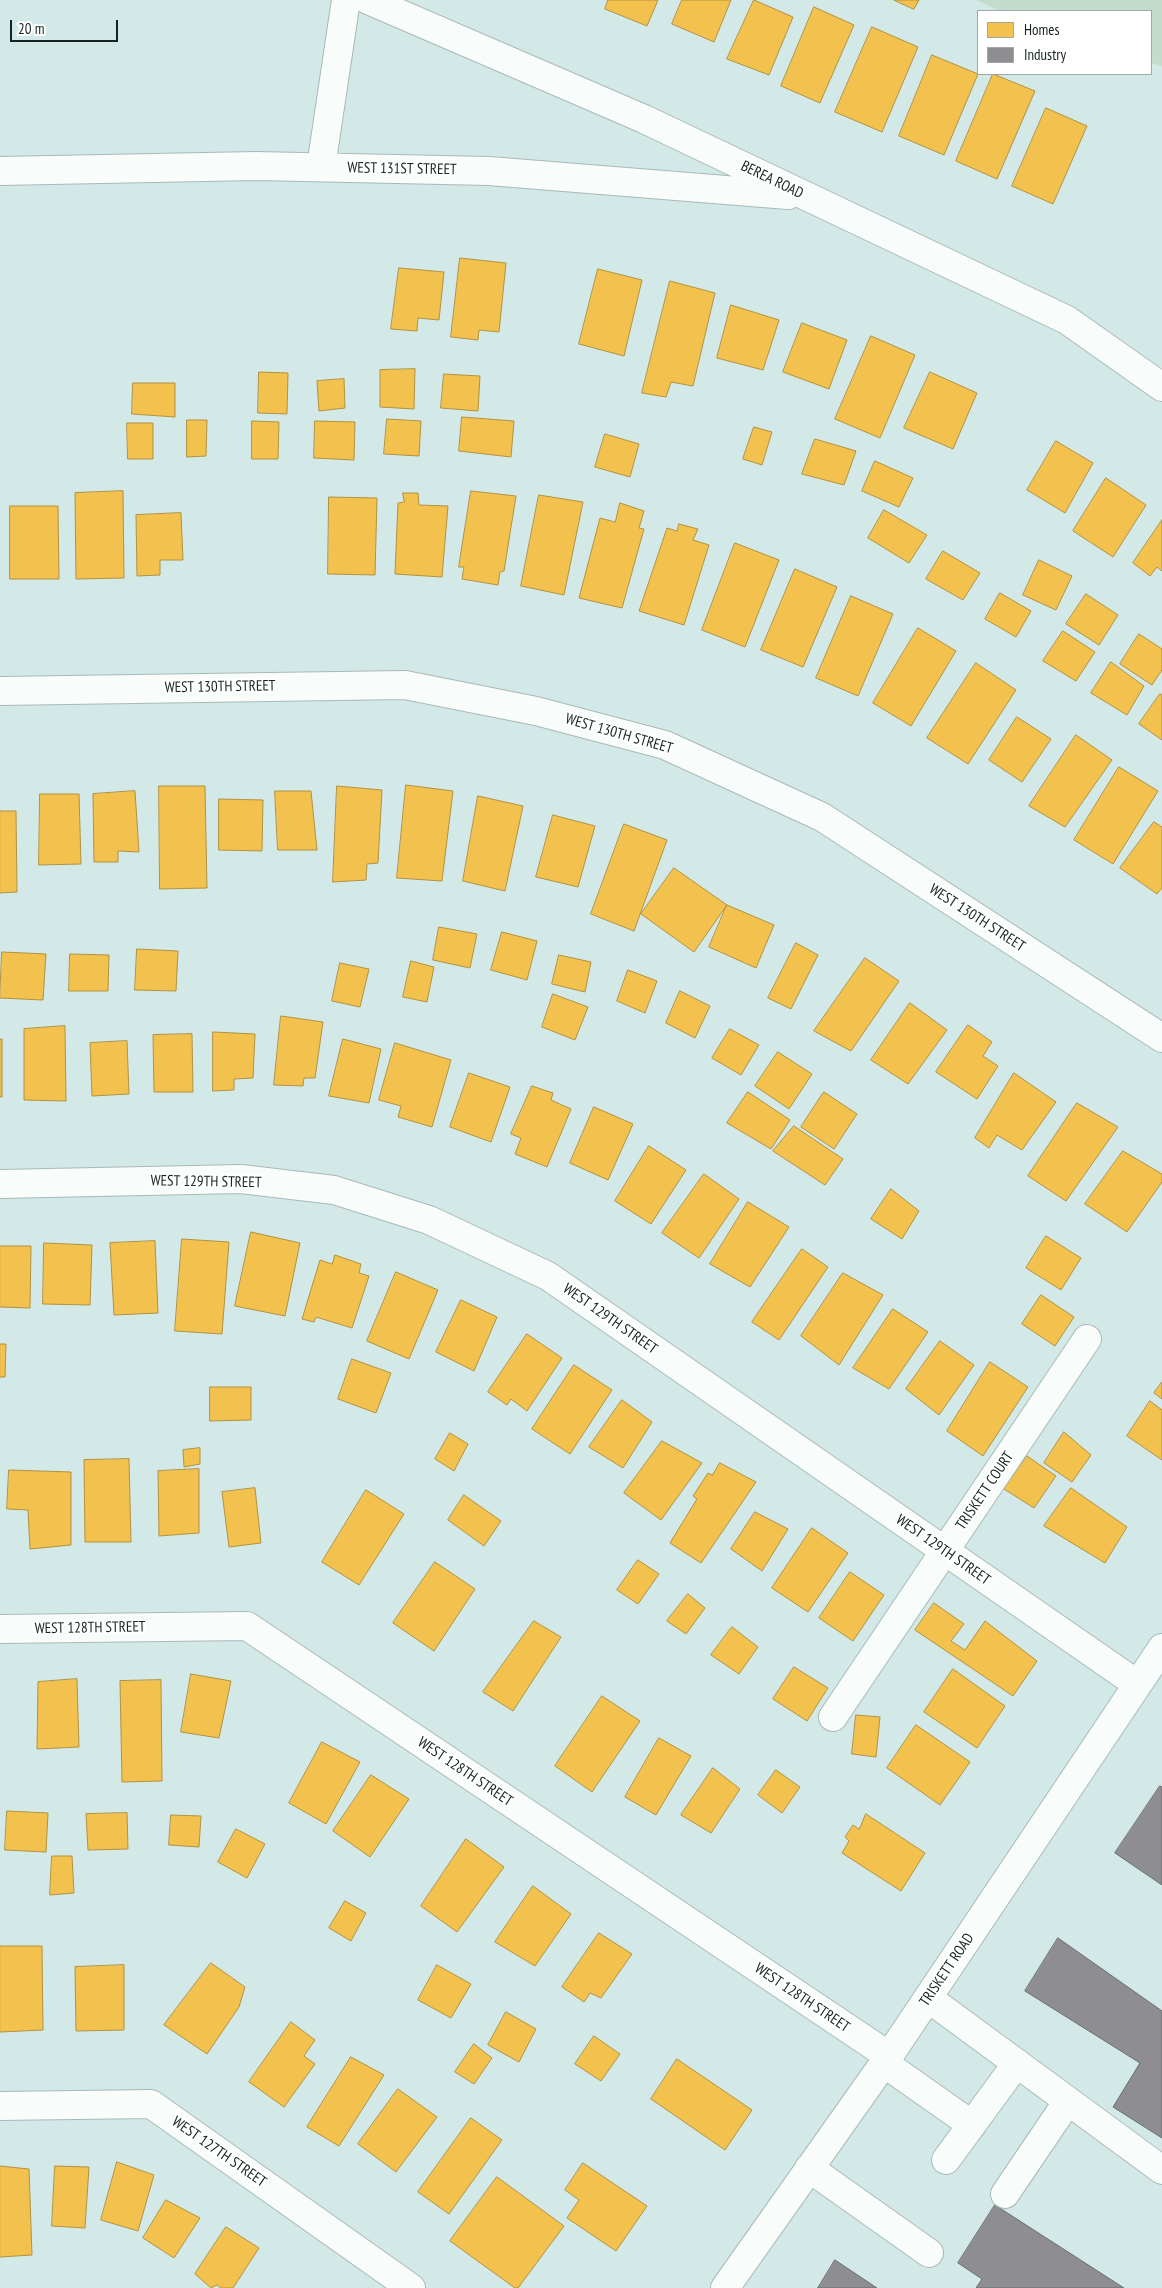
<!DOCTYPE html>
<html>
<head>
<meta charset="utf-8">
<style>
	body { margin:0 }
	#map { position:relative; width:1162px; height:2288px; overflow:hidden; background:#d3e9e7; font-family:"PT Sans Narrow",sans-serif }
	canvas { display:block }
	.legend { position:absolute; left:977px; top:10px; width:175px; height:65px; box-sizing:border-box; background:#fff; border:1px solid #a2a8a7; margin:0; padding:6px 9px; list-style:none; font-size:15px; color:#162524 }
	.legend li { display:flex; align-items:center; gap:10px; height:25px }
	.legend b { width:25px; border:1px solid #a2a8a7 }
	.scale { position:absolute; left:10px; top:20px; width:108px; height:22px; box-sizing:border-box; border:2px solid #162524; border-top:0; padding-left:6px; font-size:15px; line-height:18px; white-space:nowrap; color:#162524; -webkit-text-stroke:4px #fff; paint-order:stroke }
</style>
</head>
<body>
<div id="map">
<canvas width="1162" height="2288"></canvas>
<ul class="legend">
<li><b style="height:14px;background:#f2c14e"></b>Homes</li>
<li><b style="height:14px;background:#8d8d92"></b>Industry</li>
</ul>
<div class="scale">20 m</div>
</div>
<script>
const g = document.querySelector('canvas').getContext('2d');
g.lineJoin = 'round';
function fillPath(path, color) {
  g.fillStyle = color;
  g.fill(path, 'evenodd');
}
function strokePath(path, color, width, dash) {
  g.strokeStyle = color;
  g.lineWidth = width;
  g.lineCap = dash ? 'butt' : 'round';
  g.setLineDash(dash || []);
  g.stroke(path);
}
function label(font, color, halo, rows, align = 'center') {
  g.font = font + ' "PT Sans Narrow",sans-serif';
  g.lineWidth = 5;
  g.setLineDash([]);
  g.textBaseline = 'middle';
  g.strokeStyle = halo;
  g.fillStyle = color;
  for (const [text, x, y, turn = 0] of rows) {
    g.save();
    g.translate(x, y);
    g.rotate((+turn || 0) * Math.PI / 180);
    g.textAlign = isNaN(turn) ? turn : align;
    if (halo) g.strokeText(text, 0, 0);
    g.fillText(text, 0, 0);
    g.restore();
  }
}
fillPath(new Path2D(`
	M976 0H1162V66L1151 63V11H1001Z`), '#c4dccb');
const homes = new Path2D(`
	M608 0H658L647 26 605 9Z
	M682 0H731L714 42 672 24Z
	M754 0 793 17 769 75 727 59Z
	M894 0H919L914 9Z
	M814 7 854 25 820 103 781 86Z
	M872 27 918 47 882 132 835 112Z
	M932 55 978 74 944 155 899 136Z
	M993 74 1035 91 997 179 956 161Z
	M1046 108 1087 126 1053 204 1012 186Z
	M460 258 506 263 499 332 479 330 478 340 451 337Z
	M399 268 444 272 439 320 418 318 417 331 391 329Z
	M598 269 642 280 624 356 579 344Z
	M670 281 715 293 693 386 671 382 666 397 642 393Z
	M731 305 779 320 763 370 717 358Z
	M802 323 847 340 829 389 783 372Z
	M871 336 915 355 880 438 835 419Z
	M415 369 414 409 380 407V370Z
	M259 372 288 373 287 414 258 413Z
	M930 372 977 393 953 449 904 428Z
	M444 374 480 376 478 411 441 408Z
	M344 379 345 408 319 411 317 381Z
	M133 383H175V417L132 414Z
	M462 417 514 421 511 457 459 451Z
	M387 419 421 421 419 456 384 454Z
	M187 420H207L206 456 187 457Z
	M252 421 279 422 278 459H252Z
	M315 421 355 422 354 460 314 458Z
	M127 423H153V459H128Z
	M754 427 772 432 762 465 743 459Z
	M605 434 639 444 630 477 595 467Z
	M815 439 856 451 844 485 802 474Z
	M1056 441 1093 463 1065 513 1027 490Z
	M875 461 913 478 899 507 862 491Z
	M1106 478 1146 505 1113 557 1073 531Z
	M123 491 124 578 76 579 75 493Z
	M471 491 516 496 504 571 500 572 498 585 462 579 464 567H459Z
	M403 493H418L419 505 448 506 442 577 395 574 398 503 404 502Z
	M539 495 583 502 564 595 521 586Z
	M329 497 377 498 375 575 328 574Z
	M620 503 644 511 639 528 644 529 622 608 579 598 600 518 615 522Z
	M10 506H58L59 579H10Z
	M884 510 927 535 909 563 868 538Z
	M181 513 183 560H160V575L137 576 136 515Z
	M1162 520V571L1157 567 1150 576 1133 563Z
	M679 524 698 529 693 540 709 545 684 625 639 611 667 528 677 531Z
	M735 543 779 560 745 647 702 630Z
	M943 551 980 573 963 600 926 579Z
	M1039 560 1072 576 1056 610 1023 595Z
	M795 569 837 587 803 667 761 650Z
	M1000 593 1031 611 1016 637 985 619Z
	M1086 594 1118 615 1099 645 1066 624Z
	M851 596 893 614 858 696 816 678Z
	M918 628 956 651 911 726 873 703Z
	M1063 631 1095 652 1076 681 1043 661Z
	M1139 634 1162 649V670L1152 685 1120 664Z
	M1111 662 1144 686 1127 715 1091 693Z
	M976 663 1016 690 968 764 927 738Z
	M1160 694 1162 695V740L1139 724Z
	M1017 717 1051 739 1022 782 989 760Z
	M1076 735 1112 760 1065 827 1029 806Z
	M1119 767 1158 791 1113 864 1074 840Z
	M406 785 453 791 442 881 397 878Z
	M159 786H205L207 888 160 889Z
	M337 786 382 790 378 863 367 864 366 880 333 882Z
	M135 791 139 852 118 851V862H94L93 794Z
	M275 791H311L317 850H278Z
	M40 794H79L81 864 39 865Z
	M478 796 523 806 505 891 463 881Z
	M219 799 263 800 262 851 219 850Z
	M0 811H16L17 892 0 893Z
	M553 815 595 826 578 887 536 877Z
	M1154 822 1162 827V888L1157 894 1120 868Z
	M624 824 667 840 634 931 591 914Z
	M674 868 727 905 694 952 641 914Z
	M727 905 774 925 756 968 709 947Z
	M439 927 477 934 470 968 433 960Z
	M502 932 537 941 527 980 491 970Z
	M796 943 818 955 791 1009 768 998Z
	M137 949 178 951 176 991 135 990Z
	M2 952 46 954 43 1000 0 998Z
	M70 954 109 955 108 991H69Z
	M559 955 591 962 585 992 552 984Z
	M865 958 899 981 851 1051 814 1031Z
	M411 961 434 967 427 1002 403 997Z
	M340 963 369 969 360 1007 332 1001Z
	M628 970 657 981 645 1013 617 1001Z
	M680 991 710 1006 695 1038 666 1023Z
	M553 994 588 1007 575 1040 542 1027Z
	M910 1003 947 1030 908 1084 871 1060Z
	M281 1016 323 1022 315 1078H304L303 1086 274 1085Z
	M968 1025 992 1042 983 1056 998 1066 977 1099 936 1072Z
	M65 1026 66 1101 24 1100V1029Z
	M730 1029 759 1045 741 1075 712 1058Z
	M213 1032 255 1034 253 1078 234 1079V1090L213 1091Z
	M192 1034 193 1092H154L153 1035Z
	M0 1039H2V1097H0Z
	M343 1039 381 1049 369 1103 329 1096Z
	M127 1041 129 1094 92 1096 90 1043Z
	M395 1043 451 1060 432 1127 398 1117 401 1106 379 1100Z
	M778 1052 812 1074 789 1109 755 1086Z
	M469 1073 510 1087 491 1142 450 1127Z
	M1014 1073 1056 1102 1022 1150 997 1135 989 1148 975 1138Z
	M532 1086 553 1093 551 1100 571 1109 547 1167 515 1154 521 1138 511 1134Z
	M748 1092 790 1120 771 1149 727 1123Z
	M824 1092 857 1114 834 1149 801 1127Z
	M1077 1103 1118 1127 1066 1201 1028 1176Z
	M594 1107 633 1124 608 1180 570 1163Z
	M794 1126 843 1159 825 1185 773 1151Z
	M649 1146 686 1170 651 1224 615 1201Z
	M1123 1151 1162 1174V1182L1127 1232 1085 1204Z
	M704 1174 739 1199 699 1258 662 1233Z
	M891 1189 919 1211 902 1239 871 1219Z
	M748 1202 789 1227 750 1287 710 1264Z
	M251 1232 300 1243 285 1316 235 1306Z
	M1046 1236 1081 1258 1061 1290 1026 1268Z
	M182 1239 229 1242 222 1334 175 1331Z
	M155 1241 158 1313 114 1315 110 1243Z
	M44 1243 92 1245 90 1305 43 1304Z
	M0 1246H31L30 1308 0 1307Z
	M802 1249 828 1267 779 1340 752 1322Z
	M335 1255 361 1264 359 1273 369 1276 352 1328 316 1317 314 1322 302 1319 320 1260 332 1264Z
	M396 1272 438 1290 409 1359 367 1341Z
	M843 1273 883 1295 839 1365 801 1336Z
	M1041 1295 1074 1317 1055 1346 1022 1324Z
	M461 1300 497 1317 474 1371 436 1352Z
	M893 1309 928 1332 889 1389 853 1368Z
	M527 1334 562 1358 527 1411 511 1399 507 1405 488 1392Z
	M940 1341 974 1365 939 1415 906 1389Z
	M0 1344H6L5 1377H0Z
	M352 1359 391 1373 376 1413 338 1399Z
	M990 1362 1028 1387 983 1456 947 1431Z
	M574 1365 612 1390 570 1454 532 1429Z
	M1162 1382V1399L1154 1393Z
	M210 1387H251V1420L210 1421Z
	M622 1400 652 1422 623 1468 589 1447Z
	M1150 1401 1162 1410V1460L1127 1436Z
	M1064 1432 1091 1455 1072 1482 1044 1463Z
	M450 1433 468 1444 454 1471 435 1459Z
	M662 1441 702 1463 661 1520 624 1493Z
	M200 1448V1464L184 1467 183 1450Z
	M1027 1456 1056 1476 1034 1508 1004 1489Z
	M129 1459 131 1542H85L84 1460Z
	M720 1463 756 1482 701 1563 670 1543 697 1499 693 1496 708 1473 712 1475Z
	M199 1469V1533L159 1536 158 1471Z
	M9 1470 71 1472V1545L30 1549 28 1510 7 1509Z
	M255 1488 261 1543 229 1547 222 1492Z
	M1071 1488 1127 1527 1105 1563 1044 1526Z
	M366 1490 404 1514 359 1585 322 1562Z
	M464 1495 501 1521 484 1546 448 1520Z
	M755 1512 788 1529 762 1571 731 1549Z
	M812 1528 848 1553 808 1612 772 1588Z
	M638 1560 659 1574 638 1604 617 1590Z
	M435 1562 475 1589 434 1651 393 1623Z
	M850 1572 884 1595 853 1641 819 1618Z
	M688 1594 705 1608 686 1634 667 1621Z
	M934 1603 964 1624 951 1641 965 1650 985 1621 1037 1661 1013 1696 915 1630Z
	M534 1621 561 1637 513 1711 483 1692Z
	M732 1627 758 1647 739 1674 711 1655Z
	M794 1667 828 1688 807 1721 773 1699Z
	M953 1669 1005 1706 977 1748 924 1712Z
	M191 1674 231 1681 219 1738 181 1732Z
	M77 1679 79 1747 37 1749 38 1682Z
	M161 1680 162 1781 122 1782 120 1681Z
	M602 1696 640 1721 592 1792 555 1766Z
	M856 1715 880 1717 876 1757 852 1754Z
	M916 1725 970 1762 940 1805 887 1768Z
	M659 1738 691 1756 656 1815 625 1797Z
	M322 1742 360 1762 326 1824 289 1803Z
	M713 1768 740 1789 711 1833 681 1815Z
	M776 1770 800 1787 782 1813 758 1795Z
	M371 1775 409 1799 370 1857 333 1831Z
	M7 1811 48 1813 46 1852 5 1850Z
	M127 1813 128 1849 88 1850 86 1814Z
	M866 1814 925 1853 901 1891 842 1853 849 1841 845 1837 853 1825 859 1829Z
	M171 1815 201 1816 199 1847 169 1845Z
	M236 1829 265 1844 247 1878 218 1862Z
	M466 1839 504 1867 457 1932 421 1906Z
	M52 1856H72L74 1893 50 1895Z
	M533 1886 571 1914 535 1966 495 1942Z
	M345 1901 366 1913 351 1941 329 1928Z
	M599 1933 632 1954 601 1998 590 1993 584 2002 562 1987Z
	M0 1946H42L43 2030 0 2032Z
	M211 1963 245 1987 239 2007 207 2054 164 2025Z
	M124 1965V2030L76 2031 75 1967Z
	M437 1965 471 1984 451 2018 418 2000Z
	M506 2012 536 2029 519 2062 488 2045Z
	M291 2022 315 2040 304 2056 315 2064 284 2107 249 2082Z
	M594 2036 620 2054 601 2081 575 2064Z
	M474 2044 492 2058 474 2084 455 2072Z
	M351 2057 384 2075 339 2146 307 2127Z
	M677 2059 752 2110 725 2150 651 2099Z
	M398 2089 437 2117 396 2172 358 2144Z
	M471 2118 502 2140 449 2214 418 2192Z
	M117 2162 154 2175 138 2231 101 2220Z
	M583 2163 647 2206 616 2251 567 2218 579 2200 565 2190Z
	M0 2166 29 2169 32 2255 0 2257Z
	M55 2166 89 2167 85 2228 52 2226Z
	M497 2177 564 2226 518 2288H515L450 2241Z
	M166 2200 200 2218 174 2258 143 2238Z
	M226 2227 259 2248 233 2288H221L217 2285 211 2288 195 2274Z`);
fillPath(homes, '#f2c14e');
strokePath(homes, '#b09241', 1);
const industry = new Path2D(`
	M1160 1786 1162 1787V1885L1115 1853Z
	M1058 1938 1162 2011V2138L1113 2107 1140 2063 1025 1991Z
	M995 2205 1124 2288H976L982 2279 958 2263Z
	M835 2260 877 2288H818Z`);
fillPath(industry, '#8d8d92');
strokePath(industry, '#696e71', 1);
const minor = new Path2D(`
	M368 0 644 119 1067 320 1162 387
	M321 167 346 0
	M0 171 256 166 489 171 788 195
	M0 691 405 685 536 711 665 745 822 817 1162 1038
	M0 1184 241 1179 334 1190 429 1220 548 1276 1137 1684
	M0 1629 247 1626 889 2056
	M833 1717 1087 1339
	M928 1998 1162 2170
	M884 2063 972 2125
	M0 2106 151 2104 411 2288
	M946 2160 1017 2063
	M809 2168 929 2253
	M1005 2194 1068 2101
	M725 2288 889 2056 1162 1648`);
strokePath(minor, '#a9b9b8', 30);
strokePath(minor, '#f8fcfb', 28);
label('15px', '#162524', '#fff', [
	["WEST 131ST STREET",402,169,1],
	["BEREA ROAD",772,180,26],
	["WEST 130TH STREET",220,687,-1],
	["WEST 130TH STREET",619,734,16],
	["WEST 130TH STREET",977,918,33],
	["WEST 129TH STREET",206,1182,1],
	["WEST 129TH STREET",610,1319,35],
	["TRISKETT COURT",985,1491,-56],
	["WEST 129TH STREET",943,1550,35],
	["WEST 128TH STREET",90,1628,-1],
	["WEST 128TH STREET",465,1772,34],
	["TRISKETT ROAD",947,1970,-56],
	["WEST 128TH STREET",802,1998,34],
	["WEST 127TH STREET",219,2152,35]
]);
</script>
</body>
</html>
